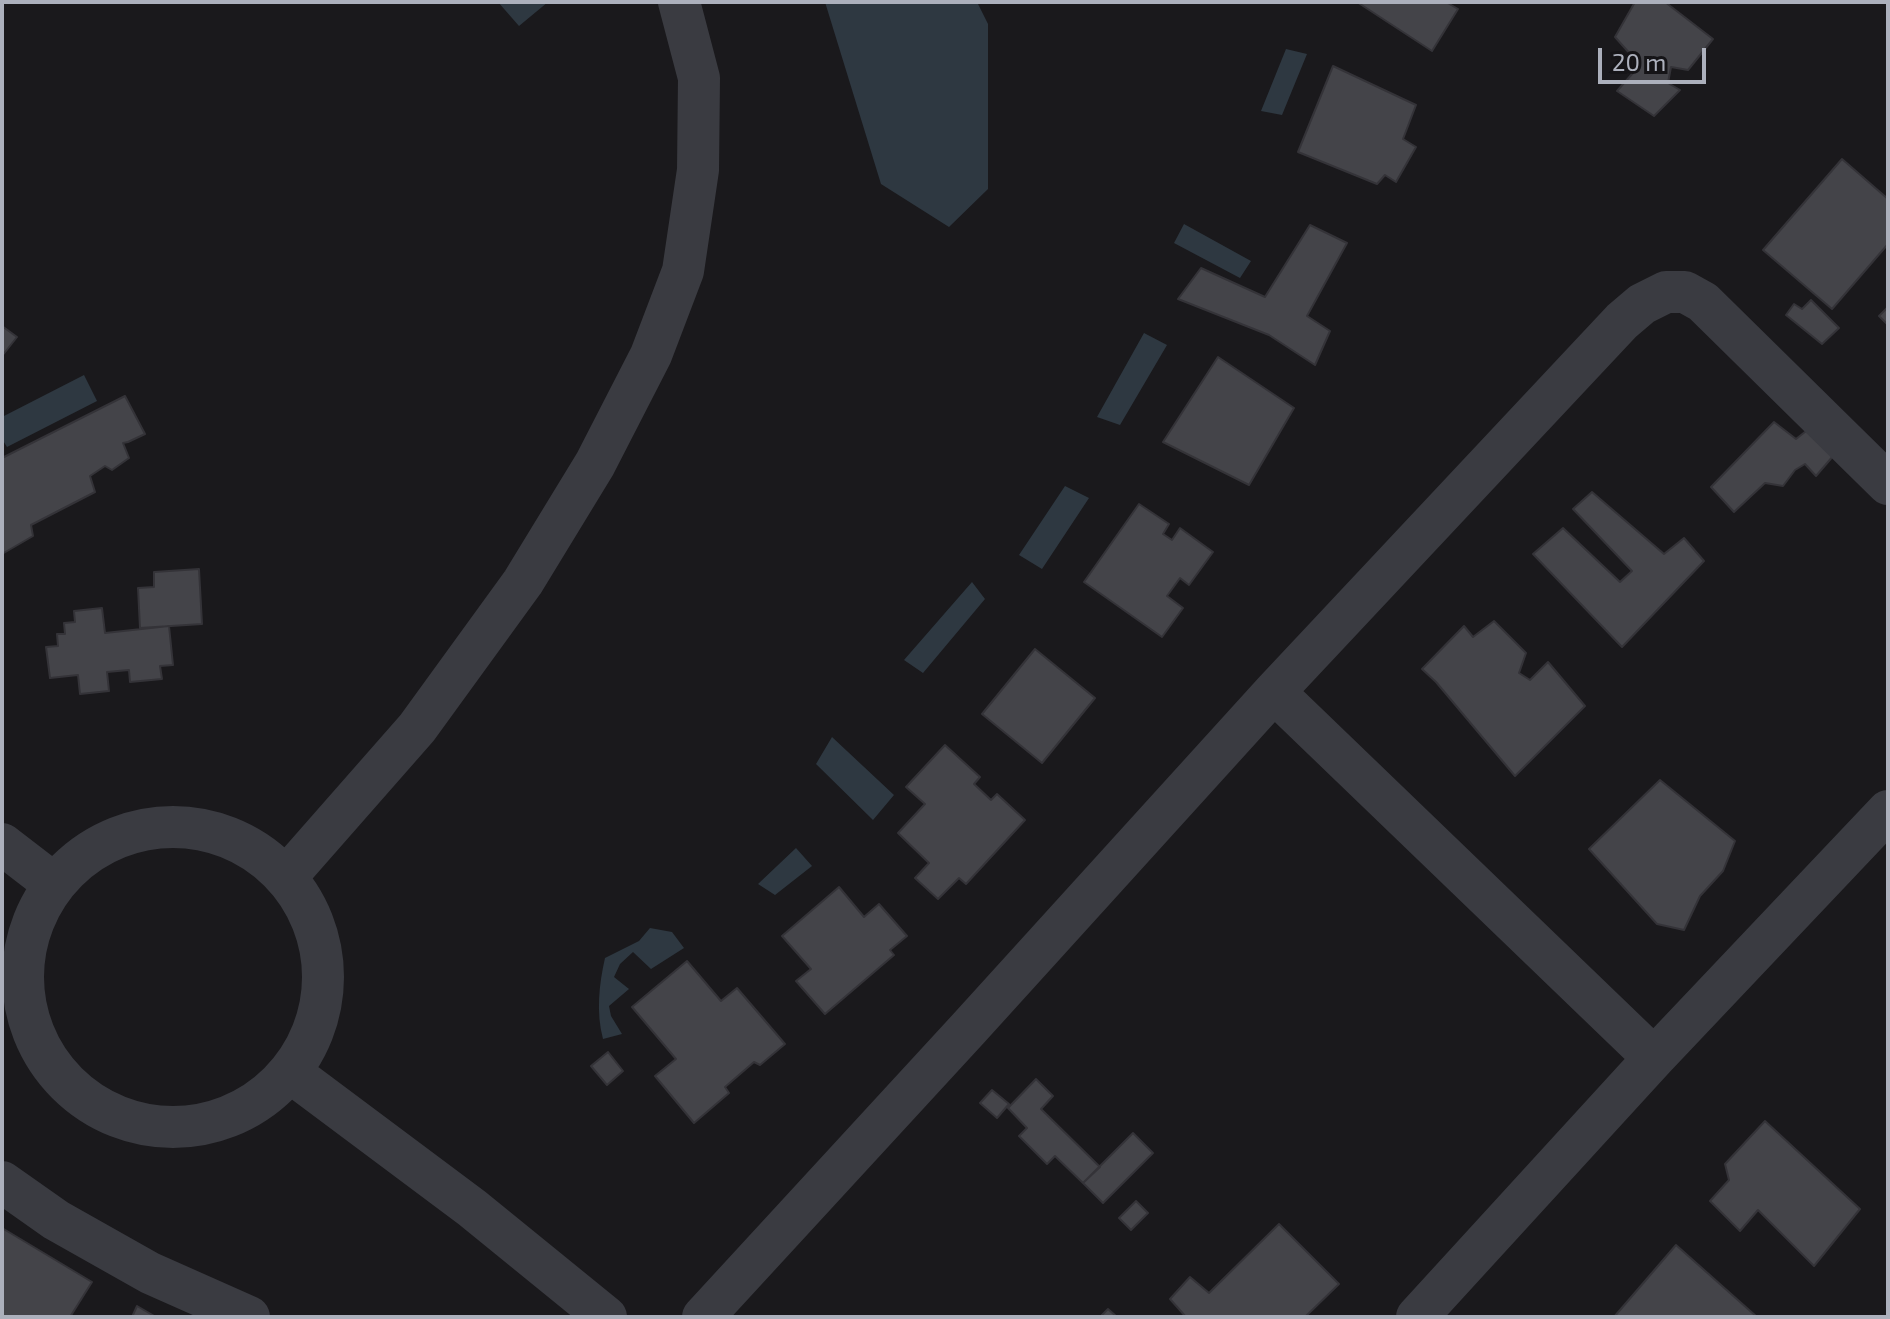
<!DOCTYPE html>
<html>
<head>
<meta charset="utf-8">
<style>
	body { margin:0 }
	#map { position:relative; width:1890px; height:1319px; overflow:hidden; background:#1a191c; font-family:"Exo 2",sans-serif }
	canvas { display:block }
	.frame { position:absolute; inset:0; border:4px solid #acb0bc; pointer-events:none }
	.scale { position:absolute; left:1598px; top:48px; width:108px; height:36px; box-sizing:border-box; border:4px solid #acb0bc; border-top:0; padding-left:10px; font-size:24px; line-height:28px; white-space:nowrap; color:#acb0bc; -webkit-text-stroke:6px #151417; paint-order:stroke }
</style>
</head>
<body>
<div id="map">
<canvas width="1890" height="1319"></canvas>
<div class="frame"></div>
<div class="scale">20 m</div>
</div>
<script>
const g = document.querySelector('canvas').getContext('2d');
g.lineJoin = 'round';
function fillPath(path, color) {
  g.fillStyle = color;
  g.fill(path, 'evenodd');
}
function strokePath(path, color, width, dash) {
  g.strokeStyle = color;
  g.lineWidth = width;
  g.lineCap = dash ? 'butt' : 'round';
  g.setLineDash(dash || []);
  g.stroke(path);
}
fillPath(new Path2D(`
	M498 2H548L519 26Z
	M825 2H977L988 24V189L949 227 881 184Z
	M1286 49 1307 54 1282 115 1261 111Z
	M1184 224 1251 261 1240 278 1174 243Z
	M1144 333 1167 345 1120 425 1097 417Z
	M84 375 97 401 7 447 2 439V417Z
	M1065 486 1089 498 1042 569 1019 555Z
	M972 582 985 599 923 673 904 660Z
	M832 737 894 795 873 820 816 764Z
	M796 848 812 866 775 895 758 884Z
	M650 928 672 932 684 948 651 969 633 952 620 964 614 977 629 989 609 1006 611 1016 622 1034 603 1039C596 1013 599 984 605 958L639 941Z`), '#2e3841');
const building = new Path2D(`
	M1357 2H1446L1458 9 1432 51Z
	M1635 2H1665L1713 39 1688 70 1671 67 1668 83 1680 90 1654 116 1617 91 1640 65 1615 37Z
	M1333 66 1416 105 1403 139 1416 147 1396 182 1385 175 1377 184 1298 152Z
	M1842 159 1888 199V244L1832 309 1763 250Z
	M1310 225 1347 243 1307 316 1330 331 1315 365 1269 335 1178 299 1201 268 1265 297Z
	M1811 300 1839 328 1822 344 1786 315 1794 304 1802 309Z
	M1888 307V325L1879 316Z
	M2 326 17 337 2 356Z
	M1218 357 1294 408 1249 485 1163 442Z
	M125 396 145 434 128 442 123 443 129 458 112 470 105 466 90 476 95 492 31 525 33 536 2 554V458Z
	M1774 422 1796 439 1810 428 1834 455 1816 476 1805 464 1795 470 1783 486 1765 483 1734 512 1711 487Z
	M1592 492 1664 554 1684 538 1704 561 1622 647 1533 554 1563 528 1620 582 1632 571 1573 509Z
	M1139 504 1169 524 1163 534 1172 540 1180 528 1213 552 1189 585 1180 578 1167 596 1183 608 1162 637 1084 582Z
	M199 569 202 624 140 628 138 588 154 587V572Z
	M102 608 105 633 169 626 173 665 160 666 162 679 130 682 129 670 107 672 109 691 80 694 78 675 50 678 46 647 58 646 57 634H65L64 623 75 622 74 611Z
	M1494 621 1526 653 1519 673 1530 680 1548 662 1585 706 1515 776 1436 682 1422 669 1464 626 1473 637Z
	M1035 649 1095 698 1042 763 982 714Z
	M945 745 980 777 974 784 991 800 997 794 1025 820 966 884 959 878 938 899 915 878 929 863 898 833 925 804 906 787Z
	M1660 780 1735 841 1723 871 1700 896 1684 930 1657 924 1589 849Z
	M839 887 864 917 879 904 907 936 890 950 894 955 825 1014 796 981 811 969 782 936Z
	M687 961 721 1001 737 988 785 1044 760 1065 754 1062 725 1087 729 1093 694 1123 655 1076 676 1059 632 1007Z
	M608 1052 623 1071 607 1085 591 1066Z
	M1036 1079 1053 1096 1041 1109 1100 1167 1083 1183 1055 1156 1047 1164 1019 1136 1027 1128 1008 1108Z
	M992 1090 1009 1104 997 1118 980 1103Z
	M1765 1121 1860 1209 1814 1266 1758 1210 1740 1231 1710 1201 1729 1180 1725 1164Z
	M1133 1133 1153 1153 1103 1203 1083 1183Z
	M1136 1201 1148 1213 1131 1230 1119 1218Z
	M1279 1224 1339 1284 1305 1317H1186L1170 1299 1190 1277 1209 1293Z
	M2 1228 92 1282 70 1317H2Z
	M1676 1245 1757 1317H1614Z
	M137 1306 156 1317H132Z
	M1108 1309 1117 1317H1100Z`);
fillPath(building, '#444449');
strokePath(building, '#343338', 2);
strokePath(new Path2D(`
	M1274 692 1654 1058
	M23 977a150 150 0 1 1 300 0a150 150 0 1 1-300 0Z
	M2 844 54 884
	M287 876 417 728 523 582 595 464 651 355 683 271 698 170 699 78 679 2
	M290 1072 472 1208 606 1317
	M2 1182 56 1220 150 1273 249 1317
	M703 1317 969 1028 1274 692 1622 321 1642 304 1666 292H1685L1703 302 1888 484
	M1417 1317 1654 1058 1888 811`), '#3a3b41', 42);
</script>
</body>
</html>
